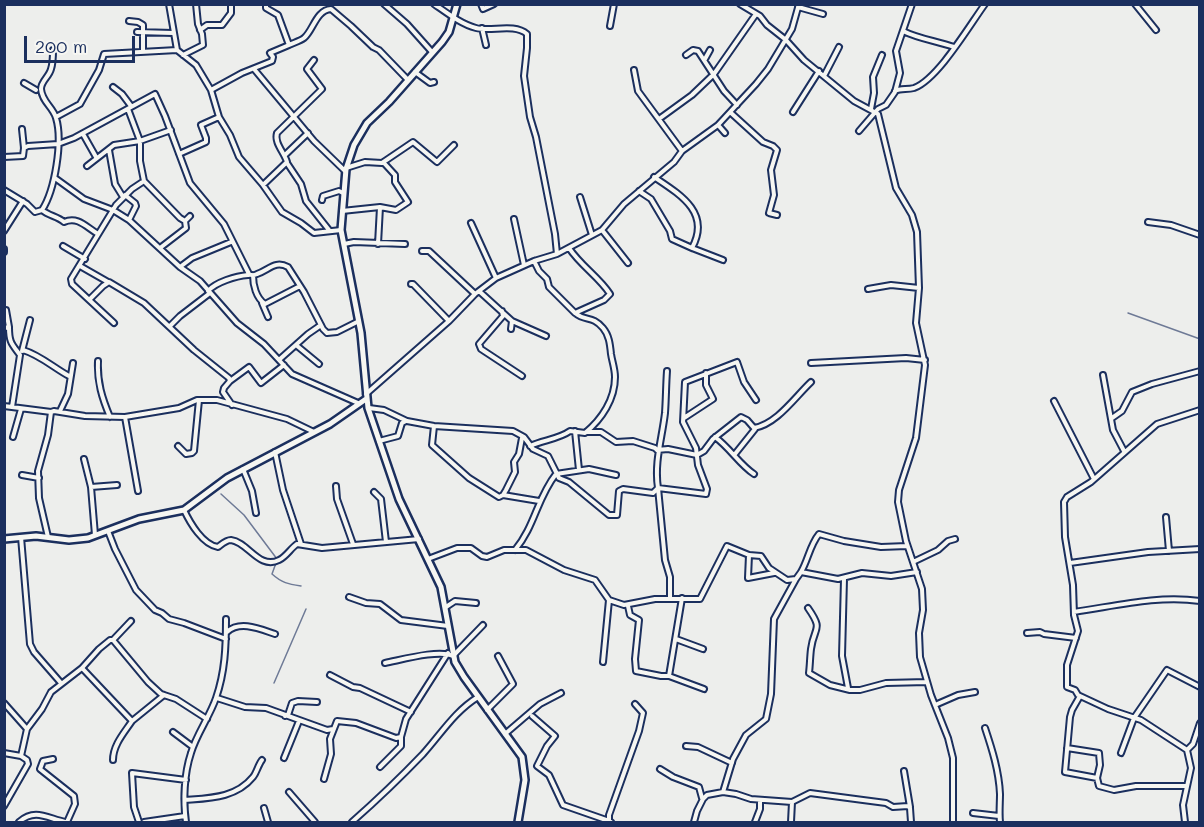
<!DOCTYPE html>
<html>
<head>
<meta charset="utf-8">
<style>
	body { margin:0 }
	#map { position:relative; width:1204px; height:827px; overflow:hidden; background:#edeeec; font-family:Mali,sans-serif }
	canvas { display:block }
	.frame { position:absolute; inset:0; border:6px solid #1b2f5e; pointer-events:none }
	.scale { position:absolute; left:24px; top:36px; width:111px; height:27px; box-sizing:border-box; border:3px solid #1b2f5e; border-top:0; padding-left:8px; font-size:18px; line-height:21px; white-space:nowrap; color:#1b2f5e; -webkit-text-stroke:4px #f6f6f2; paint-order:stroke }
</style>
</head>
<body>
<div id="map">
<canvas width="1204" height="827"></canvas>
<div class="frame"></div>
<div class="scale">200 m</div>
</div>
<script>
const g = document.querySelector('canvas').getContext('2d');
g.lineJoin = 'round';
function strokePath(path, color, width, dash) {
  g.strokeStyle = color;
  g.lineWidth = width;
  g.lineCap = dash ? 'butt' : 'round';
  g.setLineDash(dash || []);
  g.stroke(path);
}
strokePath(new Path2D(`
	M1128 313 1200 339
	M221 494 244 515 277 559
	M276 563 272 574C282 583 288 584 301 586
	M274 683 306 609`), '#6e7a96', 1.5);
const street = new Path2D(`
	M169 4 177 50 196 65 211 90 219 117 230 135 239 157 263 185 282 212 301 223 314 233 341 230
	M384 4 407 24 432 52
	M434 4C447 13 461 24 476 28 491 32 514 23 527 34V48L524 76 530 117 536 137 555 234 557 254
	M481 4 483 9 494 4
	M740 4 760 16 767 25 786 40 804 60 854 101 878 114 896 188 912 215 917 232 919 288 916 323 925 365 916 438 899 490 898 502 906 541 922 589 923 610 919 633 920 657 931 695 948 738 953 758V822
	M1135 4 1156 30
	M798 7 823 14
	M129 21 138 22 143 25V52
	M610 26 614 4
	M482 28 486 45
	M200 30 207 25H222L231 13V4
	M903 31C919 39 937 41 954 47
	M137 32 173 33
	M289 45C293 43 300 41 304 38 313 31 316 10 331 9L351 26 373 47 379 50 408 80
	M183 55 203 45 202 34 198 24 196 4
	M686 55 693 50 698 51 724 91 737 105
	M705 59 710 50
	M254 69 314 141 345 171
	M634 70 638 91 682 151
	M415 72 430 83 434 82
	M824 76 839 47
	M24 83 36 90
	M113 87 122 94 131 106
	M211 90 242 73 272 61 273 57 270 53 289 45 278 15 266 8V4
	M895 91C901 88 907 90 914 88 938 79 969 26 985 4
	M128 109 140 141V161L144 181 180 218 185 221
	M871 109 874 93 873 77 882 55
	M730 112 763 142 773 146 777 150 771 170 774 195 769 213 777 215
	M793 112 819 71
	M56 117 80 104 99 70 104 54 177 50
	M659 119 692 95 714 74 756 14
	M718 125 725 133
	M859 131 878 109 886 105 895 92 900 73 896 51 912 4
	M83 134 96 157
	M24 148 28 146 58 144 74 138 155 94 165 116 190 183 224 224 249 274
	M109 150 115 184 123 197
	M179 154 206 142V138L201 125 219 117
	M285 155 308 133
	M4 157 23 156 24 148 22 129
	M287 163 301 184 306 201 329 230
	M87 166 114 145 140 141 171 130
	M346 168 365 162 382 163 413 142 437 162 454 145
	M654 177C681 195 711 213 692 248L723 260
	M55 178 84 199 113 210 129 220 180 267 200 281 237 323 264 344 292 374 358 403
	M263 185 287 162C284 152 274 143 277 133L322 89 307 69 314 60
	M4 190 27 204 35 212 42 210C55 190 63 141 56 118 53 107 42 102 41 89 41 81 49 77 51 69 53 63 53 56 53 50
	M639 191 651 199 670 231 672 239 692 248
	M125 195 135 203 136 206 129 220
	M580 197 592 235
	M322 200 323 196 339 191 343 193
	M42 210C49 216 57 216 64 222 78 216 86 227 98 234
	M342 211 380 207 396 210 408 202 395 182V175L384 163
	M514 219 524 265
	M1148 222 1171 225 1200 235
	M471 223 496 278
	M602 230 628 263
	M4 231 23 201
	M344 244 354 242 405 244
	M378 244 380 207
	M63 246 85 259
	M160 248 186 228 185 221 190 216
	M4 249V252
	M422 251H429L475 294
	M534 261 539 271 547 279 549 287 575 313 604 300 610 294C599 277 581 266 569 248
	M80 266 108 282
	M180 267 192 258 231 242
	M253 275C253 285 256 298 265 304L300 286
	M411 284H413L449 321
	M868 289 891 285 919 288
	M208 291C216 282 236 276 248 275 254 274 251 277 257 274 269 270 275 260 288 267L304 292 323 329 327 333 337 332 359 321
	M479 291 512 321 511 329
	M90 299 103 286 109 282 144 303 194 350 229 378 230 381 224 388 223 392 232 405
	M262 303 268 317
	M4 310H6L9 327
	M502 311 503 316 479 344 481 349 522 376
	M512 321 546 336
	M114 323 72 284 71 279 116 205 132 189 144 181
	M170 326 180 316 210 293
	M4 328 9 327C9 343 12 344 20 355L12 407
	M296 345 319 364
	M23 350C40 355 54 368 69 376
	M22 351 30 320
	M280 359 308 334 321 325
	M98 361C97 382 102 398 110 417
	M811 363 906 358 925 360
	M667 371C666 385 666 399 665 413 662 439 654 462 658 488L706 494 707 489 698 465 696 448 683 422 685 382 737 362 744 382 756 400
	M1103 375 1113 430 1124 451
	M230 381 249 367 261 383 284 365
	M366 394 449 321 475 294 496 278 534 261 557 254 602 230 624 204 674 162 682 151 718 125 756 84 768 69 792 29 799 4
	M1054 401 1094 479
	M4 406 51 412 48 435 38 471 39 498 48 537
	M369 408 384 410 407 421 434 426 513 431 524 437 533 449 548 456 559 478 569 482 609 515H617L619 491 623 489 653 493 658 488 665 560 670 577V599
	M60 411 68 394 73 363
	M51 412 54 411 85 416 125 417 179 408 197 400H217L287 419 314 432
	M125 417 138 491
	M684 418 713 399 706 385V373
	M1112 418 1122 411 1132 392 1152 384 1200 371
	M434 426 432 445 469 478 499 497 503 495 506 490 515 472 514 462 519 454 522 438
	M575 431 579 470
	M587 432H601L616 442 633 441 655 448 657 450 668 449 697 455 704 451 713 439 741 417 747 420 754 428C777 424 795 397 811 382
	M13 437 21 409
	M715 437C730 448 740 465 754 474
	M379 441 398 436 402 423 406 421
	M178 446 186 454 192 453 194 451 199 400
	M530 446C543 440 559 439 570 431L585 433C602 419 615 399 615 377 615 369 612 361 611 354 610 344 609 335 603 328 592 315 586 322 575 313
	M275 452 283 490 301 544
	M735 454 755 429
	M84 459 91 487 95 535
	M243 469 252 491 256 513
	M22 475 39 478
	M336 486 337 499 353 544
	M91 487 117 485
	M374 492 381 499 386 542
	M503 495 539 501
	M184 510C190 523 203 545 218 547 222 544 226 540 231 540 248 542 259 570 279 560 286 557 291 548 297 544L322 548 419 539
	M1166 517 1169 551
	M108 531 115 549 136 590 155 610 162 613 169 619 184 623 226 639
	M21 537 30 644 34 652 61 683
	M515 550C535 526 537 498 556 474L589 469 616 475
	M749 555 748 578 774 573
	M428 559 457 548H471L482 556 487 557 504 550H526L564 570 595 580 609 600 624 605 655 599H700L727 546 749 555 761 556 769 568 787 580 796 579 801 572 838 579 862 573 891 576 917 572
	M913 562 938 550 948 541 955 539
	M1070 563 1148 552 1200 549
	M801 572C808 560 810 545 819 534L844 541 881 547 907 546
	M844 579 842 656 848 688
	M349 597 366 603 380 604 401 620 448 626
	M628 606 630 615 639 620 635 659 636 671 661 676H669L704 689
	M446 607 455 601 476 603
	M808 608C824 631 814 626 811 649 810 657 810 665 809 673L830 685 850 690H860L886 683 927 682
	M1074 612C1116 606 1157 595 1200 601
	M227 632C240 620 260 629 275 634
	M1027 633 1040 632 1044 634 1076 638
	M676 639 703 649
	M113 640 131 621
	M603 662 609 600
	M385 663C401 660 439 649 453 656L483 625
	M82 668 132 721 164 695
	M330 675 353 687 360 688 411 712
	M669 676 682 598
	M1080 696 1072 710 1070 717 1065 772 1097 778 1099 786 1114 790 1136 786H1186
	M217 698 245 707 266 708 327 730 333 729
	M4 703 27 729
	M935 705 958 695 975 692
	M487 710 513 684 498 656
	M285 716 288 715 292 703 298 701 317 702
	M532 716 555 736 547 746 537 766 549 775 563 805 609 821
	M985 728C992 749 999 771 1000 794 1000 803 999 813 1000 822
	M173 732 193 747
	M505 734 540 704 561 693
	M686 746 698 747 732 763
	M1067 748 1099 753 1100 765 1097 778
	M1187 750 1193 744 1200 723
	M4 753 21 756 27 760 28 764 4 806
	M1121 753 1134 718 1167 670 1200 687
	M21 756 27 729 42 709 51 692 82 668 99 649 110 640H113L148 682 161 694 176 699 207 719
	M284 758 299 721
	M53 759 43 761 40 769 74 796 75 804 67 822
	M113 760C113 745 124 733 132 721
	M380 767 401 746V737L406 719 448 653
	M660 769 673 777 699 787 702 798
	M904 771 910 807
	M324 779 331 754 330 739 337 721 356 723 396 738 401 737
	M289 792 315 822
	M723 792 733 759 746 735 766 719 771 694 774 619 796 579
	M185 800C210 798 236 798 253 777 257 772 258 765 262 760
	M264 808 268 822
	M973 813 999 816
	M19 822C35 808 47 818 65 822
	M139 822 134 807 132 773 186 780
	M144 822 185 816
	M186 822C183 801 184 774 191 753 196 735 210 716 216 698 225 672 226 647 226 619
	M352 822C377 800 400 778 423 754 441 734 455 711 478 697
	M611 822 609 821V815L639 731 643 713 635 704
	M694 822 697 811 703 799 707 795 723 792 736 794 751 799 792 802 810 793 863 800 886 803 893 807 908 806 910 808 911 822
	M755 822 760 809V800
	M791 822 792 802
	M1185 822 1183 805 1191 768 1187 750 1141 720 1108 709 1078 695 1075 690 1067 687V665L1078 631 1074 615 1073 585 1065 537 1064 502 1067 497 1091 482 1157 424 1200 410`);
const secondary = new Path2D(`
	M457 4 449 32 442 42 389 102 367 123 354 145 346 169 341 230 361 333 368 408 399 499 441 587 455 662 464 677 522 757 525 780 518 822
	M4 539 36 536 69 540 88 538 139 519 184 510 227 478 330 424 366 399`);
strokePath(street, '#1b2f5e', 8);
strokePath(secondary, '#1b2f5e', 10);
strokePath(street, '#f6f6f2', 4);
strokePath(secondary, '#f6f6f2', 5);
</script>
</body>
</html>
